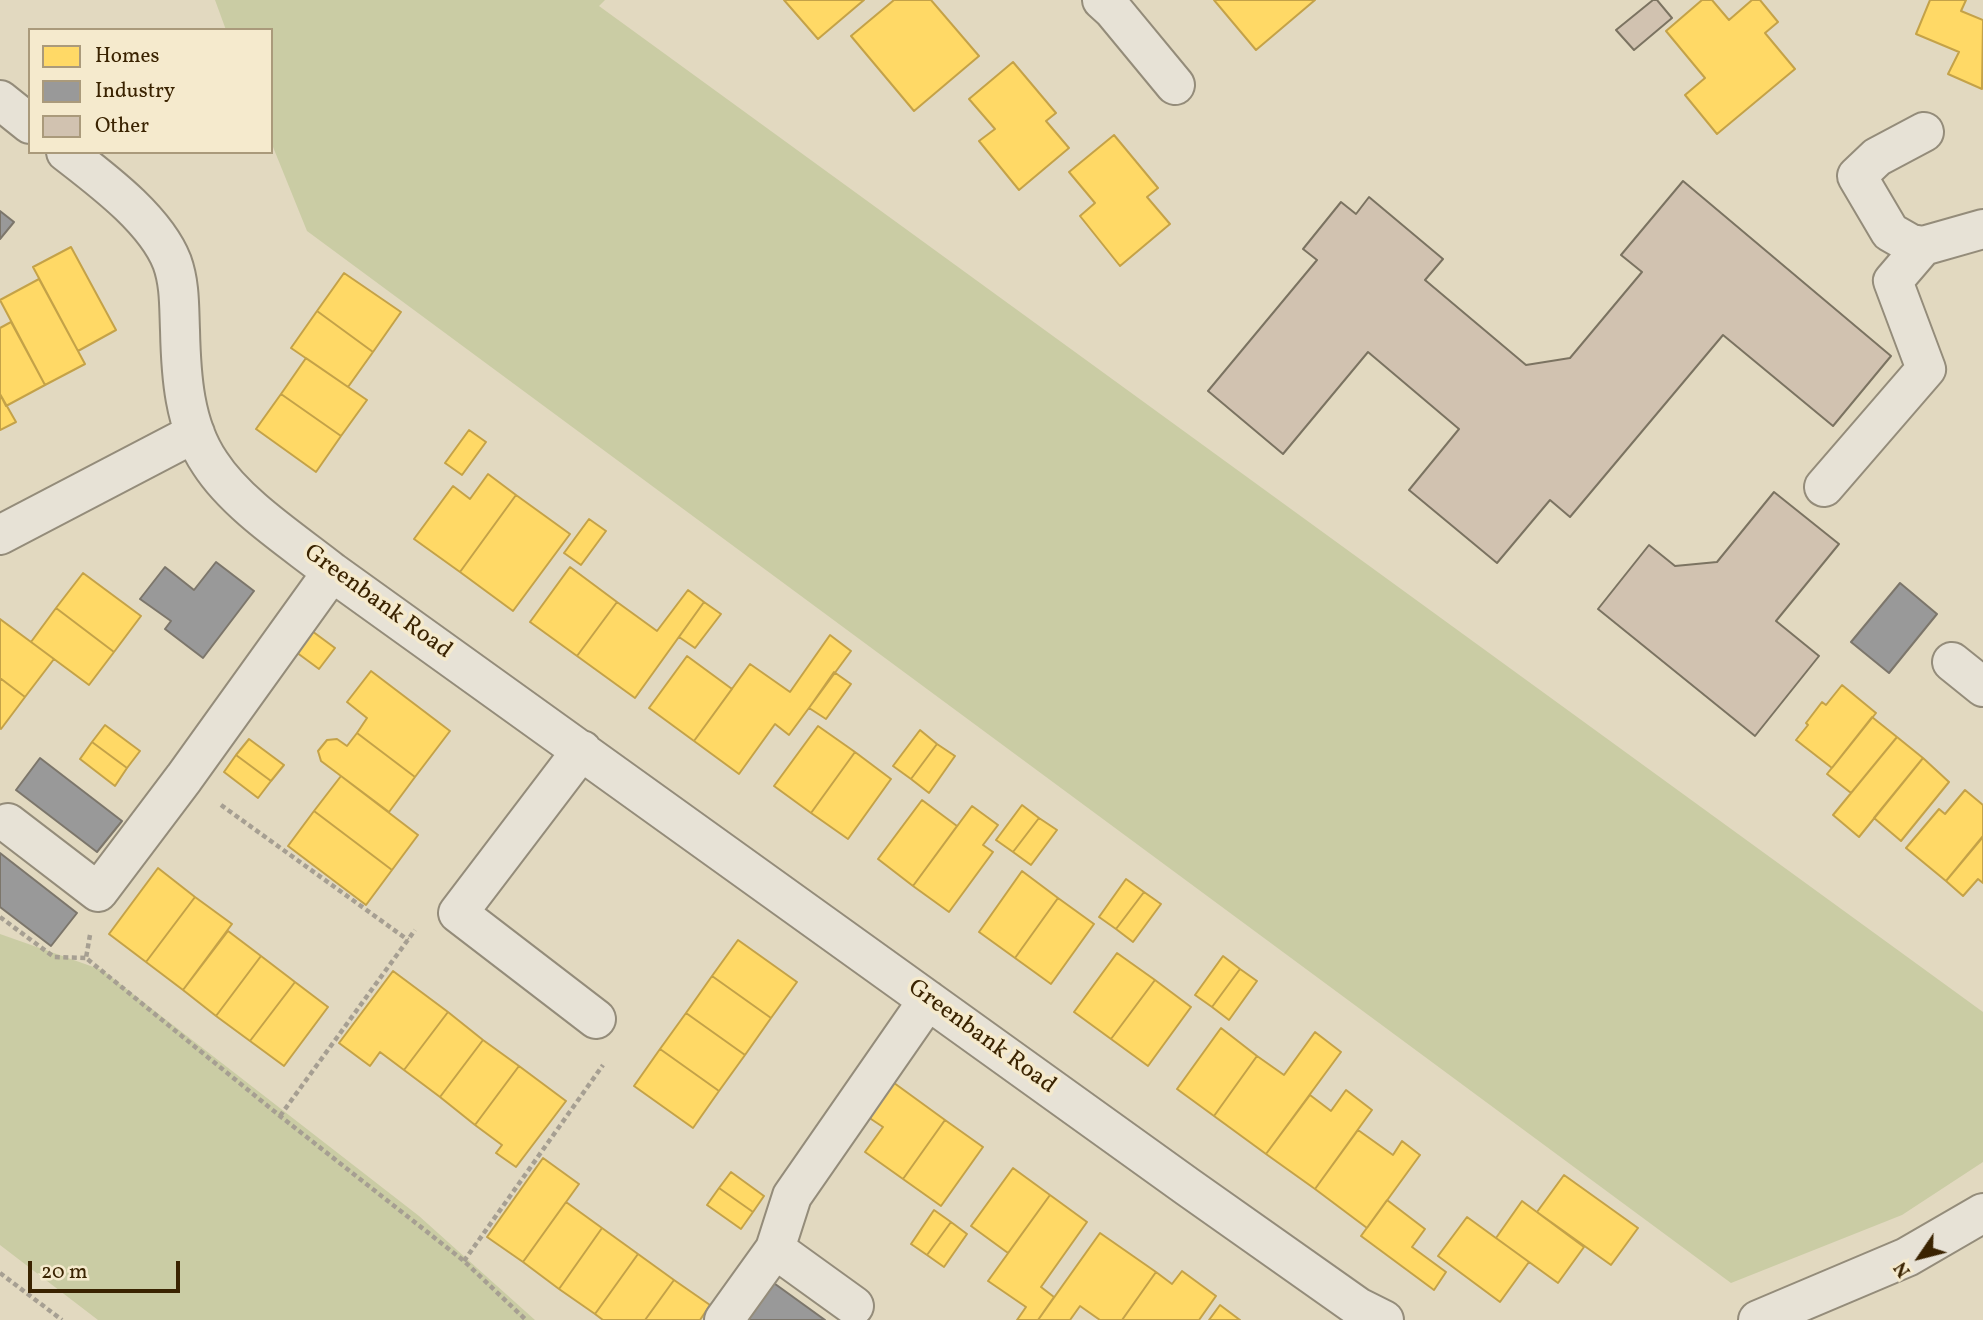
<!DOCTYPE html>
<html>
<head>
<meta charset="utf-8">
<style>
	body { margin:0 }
	#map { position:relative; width:1983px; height:1320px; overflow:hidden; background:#e2d9c0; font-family:Vollkorn,serif }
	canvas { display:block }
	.legend { position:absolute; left:28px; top:28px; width:245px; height:126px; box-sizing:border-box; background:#f5eacd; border:2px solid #aa9a7b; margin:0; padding:9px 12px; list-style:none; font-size:21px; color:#3a2301 }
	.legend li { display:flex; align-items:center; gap:14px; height:35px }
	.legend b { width:35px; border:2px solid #aa9a7b }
	.north { position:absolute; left:1885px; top:1222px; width:70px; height:70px; -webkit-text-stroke:5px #f5eacd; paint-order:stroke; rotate:235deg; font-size:19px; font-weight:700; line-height:28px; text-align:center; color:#3a2301 }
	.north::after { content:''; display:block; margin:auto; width:24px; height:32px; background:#3a2301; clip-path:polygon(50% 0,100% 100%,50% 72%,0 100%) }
	.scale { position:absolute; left:28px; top:1261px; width:152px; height:32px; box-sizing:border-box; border:4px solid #3a2301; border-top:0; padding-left:9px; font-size:21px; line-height:24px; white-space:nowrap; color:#3a2301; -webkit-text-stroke:5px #f5eacd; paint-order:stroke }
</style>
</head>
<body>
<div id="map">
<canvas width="1983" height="1320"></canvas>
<ul class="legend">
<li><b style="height:19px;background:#ffd966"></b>Homes</li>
<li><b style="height:19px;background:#999"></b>Industry</li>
<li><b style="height:19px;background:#d1c2b0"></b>Other</li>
</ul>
<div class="north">N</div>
<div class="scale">20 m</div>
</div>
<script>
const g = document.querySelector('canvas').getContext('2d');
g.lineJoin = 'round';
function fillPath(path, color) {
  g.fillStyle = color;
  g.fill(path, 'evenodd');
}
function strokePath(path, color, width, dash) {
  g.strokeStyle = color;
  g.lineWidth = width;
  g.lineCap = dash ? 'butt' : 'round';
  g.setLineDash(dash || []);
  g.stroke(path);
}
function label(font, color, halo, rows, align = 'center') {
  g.font = font + ' Vollkorn,serif';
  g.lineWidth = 7;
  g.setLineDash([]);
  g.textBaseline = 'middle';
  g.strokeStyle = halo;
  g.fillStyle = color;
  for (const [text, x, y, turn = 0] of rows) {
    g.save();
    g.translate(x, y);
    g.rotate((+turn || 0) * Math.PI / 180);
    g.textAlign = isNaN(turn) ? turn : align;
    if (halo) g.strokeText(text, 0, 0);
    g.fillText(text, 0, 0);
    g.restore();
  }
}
fillPath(new Path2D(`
	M215 0H605L599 6 1983 1012V1162L1902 1215 1731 1283 307 231 271 142V30H226Z
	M0 934 102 970 419 1216 535 1320H98L0 1245Z`), '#cacca4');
const homes = new Path2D(`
	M784 0H864L818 39Z
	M894 0H931L979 56 914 111 851 36Z
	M1214 0H1315L1256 50Z
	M1702 0H1712L1729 20 1752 0H1760L1778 22 1765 33 1795 69 1717 134 1685 95 1705 78 1666 31Z
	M1930 0H1966L1961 11 1983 20 1982 89 1948 74 1959 52 1916 34Z
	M1013 62 1056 113 1046 121 1069 148 1019 190 979 141 995 129 969 99Z
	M1114 135 1158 188 1147 197 1170 224 1120 266 1080 216 1095 203 1069 172Z
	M71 247 116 330 78 351 33 267Z
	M344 273 401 312 373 352 317 311Z
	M39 279 85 364 45 385 0 300Z
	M317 311 373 352 348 387 291 348Z
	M11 322 45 385 6 406 0 394V328Z
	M306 358 367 400 341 436 281 394Z
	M0 394 16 422 0 430Z
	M281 394 341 436 316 472 256 429Z
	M469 430 486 442 462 475 445 463Z
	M488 474 516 495 460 572 414 539 453 486 470 499Z
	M516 495 570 534 513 611 460 572Z
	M589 519 606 531 581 565 564 553Z
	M570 567 617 602 577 656 530 622Z
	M83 573 141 616 114 652 56 608Z
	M688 590 704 602 635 698 577 656 617 602 657 631Z
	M704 602 721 614 695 648 679 637Z
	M56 608 114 652 89 685 31 642Z
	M0 619 54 659 25 697 0 678Z
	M312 631 335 648 319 669 296 652Z
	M830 635 851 651 789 735 775 724 739 774 694 741 750 664 790 692Z
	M687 656 732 689 694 741 649 708Z
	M371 671 450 731 415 777 357 733 367 718 347 702Z
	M834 672 851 684 826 719 809 708Z
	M0 678 25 697 1 729 0 728Z
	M1842 685 1876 713 1832 768 1796 740 1808 725 1806 723 1822 702 1826 705Z
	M1872 717 1897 737 1851 793 1827 774Z
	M105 725 140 751 127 768 92 742Z
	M818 726 855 752 811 813 774 786Z
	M920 730 937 744 911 779 893 766Z
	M357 733 415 777 389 812 321 761 318 751 327 740 337 739 347 746Z
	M1897 737 1923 758 1859 837 1833 815Z
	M249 739 284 765 271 781 236 755Z
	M92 742 127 768 115 786 80 759Z
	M937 744 955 756 929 793 911 779Z
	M855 752 891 779 848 839 811 813Z
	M236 755 271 781 258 798 224 772Z
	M1923 758 1949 782 1901 841 1874 818Z
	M341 776 418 835 392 870 314 811Z
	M1965 790 1983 805V837L1946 881 1906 848 1939 809 1945 814Z
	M922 800 957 826 913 886 878 859Z
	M1022 805 1039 818 1013 852 996 840Z
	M972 806 998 825 983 845 993 852 949 912 913 886Z
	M314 811 392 870 366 905 288 846Z
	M1039 818 1057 830 1031 865 1013 852Z
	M1983 836V883L1978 879 1963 896 1946 881Z
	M158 868 195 897 146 962 109 934Z
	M1022 871 1058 898 1015 958 979 932Z
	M1126 879 1144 892 1116 929 1099 917Z
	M1144 892 1161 904 1133 942 1116 929Z
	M195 897 232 924 183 990 146 962Z
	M1058 898 1094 924 1051 984 1015 958Z
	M228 931 261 956 216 1016 183 990Z
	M738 940 797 982 771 1018 712 976Z
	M1117 953 1155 980 1111 1039 1074 1012Z
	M261 956 295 982 250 1041 216 1016Z
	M1223 956 1240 969 1212 1007 1195 995Z
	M1240 969 1257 981 1229 1020 1212 1007Z
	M393 971 448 1012 404 1070 380 1052 370 1066 339 1043Z
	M712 976 771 1018 745 1055 686 1013Z
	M1155 980 1191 1007 1148 1066 1111 1039Z
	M295 982 328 1007 284 1066 250 1041Z
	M448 1012 483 1040 440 1097 404 1070Z
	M686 1013 745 1055 719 1091 660 1049Z
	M1221 1028 1257 1056 1214 1116 1177 1089Z
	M1315 1032 1341 1052 1266 1154 1214 1116 1257 1056 1284 1075Z
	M483 1040 519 1066 475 1125 440 1097Z
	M660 1049 719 1091 693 1128 634 1086Z
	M519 1066 566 1101 516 1167 496 1153 502 1145 475 1125Z
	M890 1080 945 1120 903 1179 865 1152 883 1127 865 1115Z
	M1346 1090 1372 1110 1315 1189 1266 1154 1310 1095 1331 1111Z
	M945 1120 983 1147 941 1206 903 1179Z
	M1358 1130 1393 1155 1402 1141 1420 1155 1367 1228 1315 1189Z
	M543 1158 579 1184 523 1262 487 1237Z
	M1013 1168 1050 1195 1008 1253 971 1226Z
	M731 1172 764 1196 753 1212 719 1188Z
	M1564 1175 1638 1228 1611 1265 1537 1212Z
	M719 1188 753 1212 741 1229 707 1205Z
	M1050 1195 1087 1222 1041 1287 1054 1297 1038 1320H1017L1026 1307 988 1281Z
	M1387 1200 1425 1229 1412 1247 1446 1272 1434 1290 1361 1236Z
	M1522 1201 1584 1247 1558 1283 1496 1238Z
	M566 1202 602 1228 559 1289 523 1262Z
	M934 1210 951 1222 927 1255 911 1244Z
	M1467 1217 1529 1262 1500 1302 1438 1256Z
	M951 1222 967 1234 944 1267 927 1255Z
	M602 1228 638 1254 595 1314 559 1289Z
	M1100 1233 1156 1272 1122 1320H1100L1080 1306 1070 1320H1038Z
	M638 1254 674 1280 645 1320H603L595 1314Z
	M1182 1271 1216 1296 1199 1320H1122L1156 1272 1172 1284Z
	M674 1280 710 1305 700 1320H645Z
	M1220 1305 1240 1320H1209Z`);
fillPath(homes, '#ffd966');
strokePath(homes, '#c4a248', 2);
const industry = new Path2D(`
	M0 211 14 222 0 239Z
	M216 562 254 591 203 658 165 629 171 621 140 599 165 567 194 590Z
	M1900 583 1937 614 1889 673 1851 642Z
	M40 758 122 821 97 852 16 790Z
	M0 853 77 913 51 946 0 907Z
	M771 1281 825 1320H742Z`);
fillPath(industry, '#999');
strokePath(industry, '#7c766b', 2);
const building = new Path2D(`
	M1653 0H1657L1672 18 1634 50 1616 30Z
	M1683 181 1891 356 1833 426 1723 335 1570 517 1550 500 1497 563 1409 490 1459 429 1368 352 1283 454 1208 391 1317 260 1303 249 1341 202 1356 214 1369 197 1443 259 1425 280 1526 365 1570 358 1642 272 1621 255Z
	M1774 492 1839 544 1776 621 1819 656 1755 736 1598 609 1649 545 1675 566 1717 562Z`);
fillPath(building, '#d1c2b0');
strokePath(building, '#7b7361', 2);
const minor = new Path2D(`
	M1102 0 1113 10 1175 85
	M0 100 30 124
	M66 152C102 180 155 219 172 262 180 284 179 307 180 330 181 375 184 425 210 463 237 505 293 541 332 572L1188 1187 1358 1307 1384 1320
	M1923 246 1911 244 1890 232 1857 176 1877 157 1924 132
	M1824 487 1926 369 1893 281 1923 246 1983 229
	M0 535 195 433
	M1952 662 1983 687
	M582 750 458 913 596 1019
	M8 823 98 892 184 778 332 572
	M775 1249 854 1306
	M724 1320 775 1249 792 1196 928 1000
	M1758 1320 1907 1257 1983 1213`);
strokePath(minor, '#948c7a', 42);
strokePath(new Path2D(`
	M221 805 408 940
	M0 917 54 957 86 958
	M90 935 86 958 280 1116 464 1261 526 1320
	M280 1116 415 930
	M464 1261 603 1065
	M0 1273 62 1320`), '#a69f92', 4.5, [5, 3.5]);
strokePath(minor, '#e7e2d6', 38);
label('24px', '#3a2301', '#f5eacd', [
	["Greenbank Road",377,603,36],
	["Greenbank Road",981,1038,36]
]);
</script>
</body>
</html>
